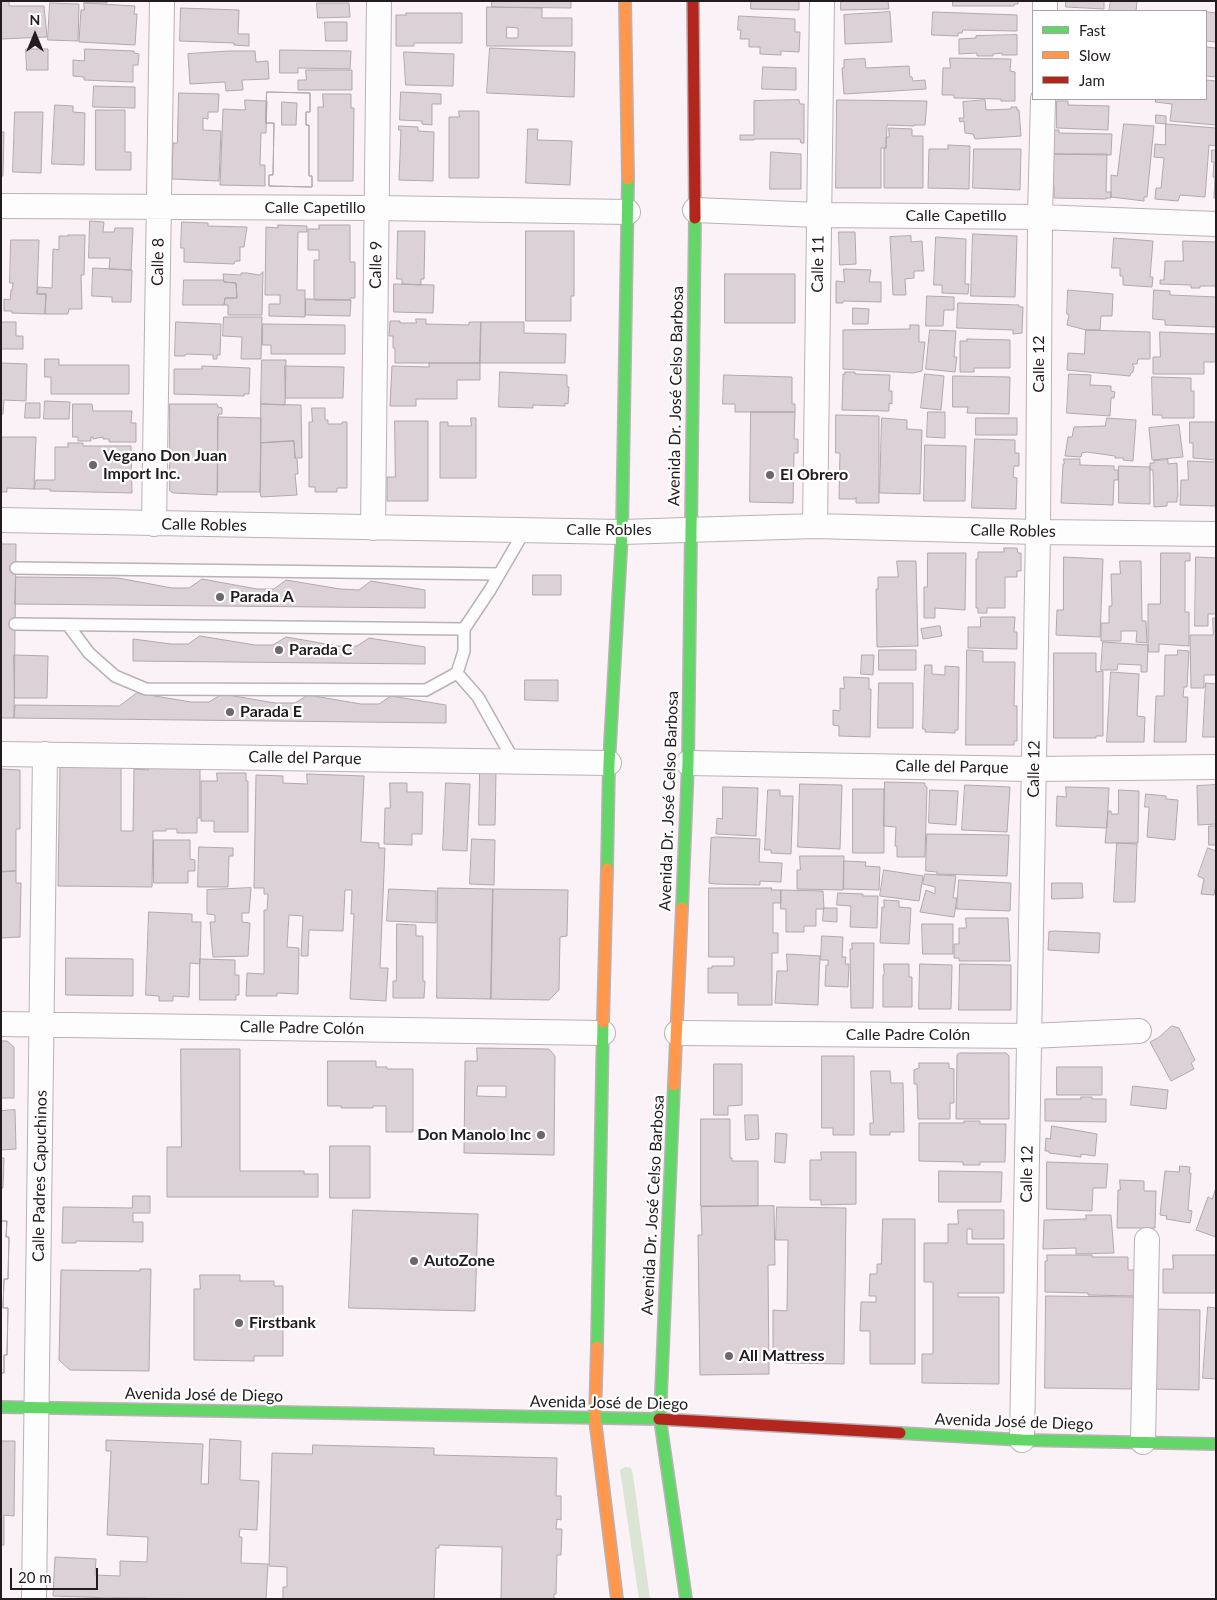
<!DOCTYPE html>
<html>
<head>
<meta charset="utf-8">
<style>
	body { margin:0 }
	#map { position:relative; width:1217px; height:1600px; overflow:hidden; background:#faf2f6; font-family:Lato,sans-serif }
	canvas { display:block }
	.frame { position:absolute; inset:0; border:2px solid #221c1f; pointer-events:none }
	.legend { position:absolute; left:1032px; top:10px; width:175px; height:90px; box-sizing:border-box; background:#fff; border:1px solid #a7a4a5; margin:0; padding:6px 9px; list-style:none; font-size:15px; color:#221c1f }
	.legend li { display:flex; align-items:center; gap:10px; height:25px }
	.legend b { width:25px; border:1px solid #a7a4a5 }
	.north { position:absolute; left:10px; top:10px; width:50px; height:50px; -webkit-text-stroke:4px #fff; paint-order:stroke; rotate:0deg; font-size:14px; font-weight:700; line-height:20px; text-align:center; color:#221c1f }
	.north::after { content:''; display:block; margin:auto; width:18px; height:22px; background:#221c1f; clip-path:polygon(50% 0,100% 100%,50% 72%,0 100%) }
	.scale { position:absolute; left:10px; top:1568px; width:88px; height:22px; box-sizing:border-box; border:2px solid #221c1f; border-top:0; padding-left:6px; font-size:15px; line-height:18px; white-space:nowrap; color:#221c1f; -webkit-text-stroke:4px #fff; paint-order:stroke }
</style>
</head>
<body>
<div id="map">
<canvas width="1217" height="1600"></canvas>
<div class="frame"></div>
<ul class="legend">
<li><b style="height:6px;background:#63d668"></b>Fast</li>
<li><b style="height:6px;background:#ff974d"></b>Slow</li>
<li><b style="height:6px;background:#b3261e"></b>Jam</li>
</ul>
<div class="north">N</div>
<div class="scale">20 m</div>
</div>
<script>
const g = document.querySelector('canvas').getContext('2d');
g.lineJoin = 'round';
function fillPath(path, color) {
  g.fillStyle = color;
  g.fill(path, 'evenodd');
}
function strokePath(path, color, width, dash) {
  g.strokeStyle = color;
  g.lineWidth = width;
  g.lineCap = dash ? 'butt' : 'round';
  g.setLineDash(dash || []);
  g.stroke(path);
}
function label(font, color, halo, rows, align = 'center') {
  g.font = font + ' Lato,sans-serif';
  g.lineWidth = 4.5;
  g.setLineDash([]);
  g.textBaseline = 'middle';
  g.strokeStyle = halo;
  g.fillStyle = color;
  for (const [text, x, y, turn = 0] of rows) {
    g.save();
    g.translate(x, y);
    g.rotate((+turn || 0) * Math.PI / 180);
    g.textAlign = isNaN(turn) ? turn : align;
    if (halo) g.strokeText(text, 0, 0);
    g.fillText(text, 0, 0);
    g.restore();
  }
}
fillPath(new Path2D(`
	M625 1467 631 1468 633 1475 650 1599H639L620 1470Z`), '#dae5d4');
const building = new Path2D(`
	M1 1H9V6H44L47 37 1 39Z
	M85 1H107V3H85Z
	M492 1H571V8L492 7Z
	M751 1H799V10L751 9Z
	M841 1H888L889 9 841 10Z
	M953 1H1018V4H1014V6H953Z
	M1066 1H1104V9L1066 7Z
	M1111 1H1137L1136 11H1109Z
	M50 3 79 4 78 41 48 40Z
	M84 3 135 6 134 14H137L135 45 79 42 81 10H84Z
	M317 3H349L350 17 318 18Z
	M487 7 542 8V18H572V46H487ZM507 27 518 28V38H507Z
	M181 8 239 10 238 34H249V46L234 45V43L180 41Z
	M890 12 892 42 845 44 844 15Z
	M933 12 1017 15V31L963 30 962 33H958V36L932 35Z
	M1208 12 1216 13V42L1206 41V13Z
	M406 13H462V43H414V46H396V15H406Z
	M739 16 795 19V32H800L799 52 781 51V55L760 54V47H749V39H740L741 30H738Z
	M325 22H347V41H326Z
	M1017 35V55H1002V53L993 54V56H977V53L959 54V39L976 38V36Z
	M1206 47 1216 48V77L1206 76Z
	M490 48 575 52 574 97 487 93Z
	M26 49H48V70H27Z
	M85 49 134 51V53L139 54 138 65H133V82L84 80V77L73 76V60L84 61Z
	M280 50 351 51 350 69 298 68V73H280Z
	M229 51H255L256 62 268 61 269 79 242 80 243 90 226 91 225 82 190 84 188 54Z
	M404 52 454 54 453 86 406 85Z
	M950 58 1011 59 1010 71 1015 72V101H1001V99L954 98V95H942L943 68H950Z
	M865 59 866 68 909 66 910 77H912L913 81 925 80 926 89 844 94 842 68H844V60Z
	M763 67 796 68V90L762 89Z
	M306 70H352V90H298V80H306Z
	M1206 80 1216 81V125L1170 121 1172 104 1155 102 1156 99H1206Z
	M94 86 135 87V108L93 107Z
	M267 92 310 93V112H306V125H309V176H312V187L269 186V175H273L274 123H266ZM282 102 297 103 296 125H282Z
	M267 92 310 93V112H306V125H309V176H312V187L269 186V175H273L274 123H266Z
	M401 92 441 94V104H432V125L422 124V121L400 120Z
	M179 93 219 94 218 112H208V119L203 118V130L221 131 219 181 172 179 173 143H177Z
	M323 94H351V108H354L353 181H318V107H323Z
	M245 100 267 101 266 133H261L260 165H265V186L220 185 223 109 245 110Z
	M799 100 800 104H804V143H801L800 139H754V140H740V135H754V101Z
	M837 100 927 101 925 125H914V126L887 125 886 148H881V188H836Z
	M985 100 986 110 1011 109V107H1017V110H1019L1021 136 975 139 973 134 965 133 964 121 960 122 959 118H964L963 102Z
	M1057 101H1068V105L1109 106 1108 130 1057 128Z
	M55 105 73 106V112L85 113 84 165 52 164Z
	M96 110H125V152H131V170H96Z
	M459 111H479V178H449V117H459Z
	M15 112H43L41 173 13 172Z
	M1156 115 1166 116V124L1156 123Z
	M1124 124 1154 126 1147 197H1144V201L1111 197V175L1117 176Z
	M1166 124 1216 128V146L1209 145 1205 197 1180 195 1178 201 1155 199 1156 188H1161L1164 158 1154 157 1155 144 1165 145Z
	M399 126 418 127V131L434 132 433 181 399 180 401 130H399Z
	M889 128 912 129V136H923V188H884V148H886V137H889Z
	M528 129H538L537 140 572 141 570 185 526 183Z
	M1053 130H1059V133L1112 134 1111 155 1052 154Z
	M1 132H4L3 176H1Z
	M948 145 970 146 969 189 928 188 929 149H948Z
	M974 149H1021L1020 190 973 188Z
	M1212 150H1216V198H1214L1215 177H1213L1214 162H1212Z
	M771 152 801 154V189H770Z
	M1052 154H1107L1106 192H1111V198H1106V199L1054 198V185H1051Z
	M90 221 104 222 103 232H114L115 228H133L131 270 109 269 110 258H89Z
	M182 222 208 223V226L247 227 244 247H240V261H235L234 264 184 262V248H181Z
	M278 225 307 226V232H298L297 290H305V317L269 316V304H280V295H265L266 227 278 228Z
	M319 225H350V262H355V298H350V300H314V260H319V250H308V229H319Z
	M398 231H425L424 279H421V285L402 284V279H397Z
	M526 231H574V296H571V321H526Z
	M839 232H855L856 264 840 265Z
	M973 234 1017 236 1015 297 971 296Z
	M68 235H85L84 275H81L82 309H69L68 314H45L46 294H37L38 287 52 288 53 249 59 250V236H68Z
	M911 236V242L922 241 924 271H914V278L905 279 906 295H893L890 237Z
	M936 237 966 239 965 284H969L968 294 942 293V285H934Z
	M1114 238 1153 241 1150 277H1153L1152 287 1123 285V276H1120V268H1112Z
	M11 240H39L37 294H46L45 314 12 313V311H4V299L10 300 11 290H12L13 283H10Z
	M1183 241 1216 242V286H1200V288H1191V285L1160 284V280H1164L1165 261H1183Z
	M93 268 132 270 131 302H112V297L92 296Z
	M844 269 871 270 869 282H881V302L843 301V303H836V281L844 282Z
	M263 272 262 315H228V305H224L225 298H237L236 283 224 282 223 274 241 275V273H247L259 275Z
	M725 274H795V323H725Z
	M184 280H223L224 282 236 283 237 298H225L224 305H183Z
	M394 284 434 285 433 313 394 312Z
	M1068 290 1113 294 1112 316H1101L1100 330H1086L1067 325 1069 315 1067 314Z
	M1154 290 1170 291V295L1216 297V327L1165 325V320L1153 319Z
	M927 296 954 297V310H944L943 326H926Z
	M306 299 351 300 350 316 306 315Z
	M958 303 1019 305V307H1023L1022 333 1013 334V330L957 328Z
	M853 308 869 309 868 324H853Z
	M224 317H262L261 359H241L242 337 223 336Z
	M416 319H426V324L469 325V322H481L480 363H395V348H393V336H389L390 321H400V323H416Z
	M1 322H16V336H23V349H1Z
	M176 322 221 324 220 355H217V359H213V355L186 354 185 356H175Z
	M481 322H524V333L566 334 565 363H480Z
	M263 324 345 325V354H271V345H263Z
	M910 325H919V342H925L922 371 913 373 843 369V330L910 329Z
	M930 330 956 331 954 357H957L955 372 926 369Z
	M1086 330 1150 332V359H1138L1137 364H1132L1134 367 1133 372 1131 373 1130 376 1067 370 1068 353 1084 354Z
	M1160 332 1216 334V362H1204V374H1153V357H1160Z
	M967 339 1010 340V368H974V372H960V341H967Z
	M45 359H59V365H129V394H51V377H45Z
	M262 360H286L285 405 261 404Z
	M1 363 27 364 26 401 4 400 3 414H1Z
	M429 363H480V380H457V399H416V406H390L392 366 429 367Z
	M202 366 250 368 249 394H244V396L174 394V369H202Z
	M285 366 344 367 343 398H286Z
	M500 372 567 375V387H569L568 404 565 403V406L533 405V408L499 407Z
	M845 372H855V374L890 375 889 391H892V404L889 403V411L842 410 843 374H845Z
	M925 374 944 376 941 410 921 408Z
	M1069 374 1091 375 1090 385 1111 386V391L1115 392 1114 398H1111L1110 416 1067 413Z
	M724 375 792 377V404H795V412H735V404H723Z
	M953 376 1010 377 1009 414 967 413 968 407H953Z
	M1152 377 1191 378V391H1194V418H1162V415H1153Z
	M45 401 70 402 69 419H44Z
	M26 403H40V418H25Z
	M73 404H92L93 411H132L131 423H136V442H109V439H103V437L93 439V437H91V441H78V437H73Z
	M170 404H217L218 407 222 408V414H219L218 417 217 495 173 493 170 491Z
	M261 404 301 405 302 458H295L294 441 261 443Z
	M312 408H325V420H328V424H342V422H347V488H337V492H315V487H309V422H312Z
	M751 412H795L794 439H798V453H794L793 503 750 502Z
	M928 412H945V438L927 437Z
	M836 415 879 416V503H856V497L855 499H839L840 453H836Z
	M218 417 261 418 260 492H218Z
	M471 418H476V478H440V422H448V426H471Z
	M882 418 907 420V429L922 430 920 494 880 493Z
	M976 418H1017V435H976Z
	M1107 418 1136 420 1133 461 1123 460 1124 458H1115V456L1087 452 1082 453 1081 457 1065 456 1068 437H1072L1074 427 1105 426Z
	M395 421H428V501H387V477H395Z
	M1190 422H1216V460L1193 458V443H1190Z
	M1179 425 1183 457 1152 460 1149 428Z
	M1 437H36L34 489 7 488V492H1Z
	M975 439 1015 440V453H1019V466H1014L1013 477 1017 478 1016 509 972 508Z
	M294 441 295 458 297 459 298 474H295L297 495 261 497 260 492 261 443Z
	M68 443H83V446H131L132 493 50 491V489H34L36 480H55V447H68Z
	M925 445 966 446 965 501H924Z
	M1064 459H1080V465L1114 466V470H1118V480H1114L1113 505 1061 503 1063 464H1064Z
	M1168 460V464L1177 463 1178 497H1177V502H1167V506L1154 507 1153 470H1150V463H1154V461Z
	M1188 461 1216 462V506L1180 505 1181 480H1188Z
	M1119 466 1150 467V504L1119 503Z
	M1 544H16L14 718H1Z
	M1004 548H1017L1018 553H1021V571H1017V577H1005V608H987V613H978V608H976V559H978V552H1004Z
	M928 553H966L965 610 935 608V618H924V587H927Z
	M1161 553H1190V561H1185V612H1189V646L1159 644V652H1148V604H1160Z
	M1064 557 1103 559 1100 637 1056 635 1057 610H1063Z
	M1196 557 1216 558V614H1208V626H1195Z
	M897 561H916L918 646 877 647 876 589H878V577H898Z
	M1120 561H1141L1142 621H1146L1147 643 1136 642 1137 631H1121V641H1101V623H1109V606H1112L1111 574H1120Z
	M533 575H561V595H533Z
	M16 577 118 578 172 588H189L202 579 257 589H274L286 580 340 589 359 590 371 581 425 590V608L15 604Z
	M981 617H1015L1014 632H1017V649L968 648V627H980Z
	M1213 618H1216V675H1204V688H1191L1190 635H1213Z
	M940 626 942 636 923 639 921 629Z
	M200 636 255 645H273L286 637 338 646H357L369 638 425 647V664L133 661V639L171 644H188Z
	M1103 642 1148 645 1147 672H1141V665L1118 664 1117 670H1101Z
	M879 650H916V670H879Z
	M967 650 983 651V662H1015L1014 706H1017V741H1014V745H966Z
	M1178 650 1189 651 1187 687H1184L1183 697H1188L1186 742H1154L1156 696H1164L1165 655H1177Z
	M1054 653H1096V672L1103 671V736H1096V738H1054Z
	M14 655 48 656 47 698H15Z
	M862 655H874L873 675 861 674Z
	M925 665H932V674L945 675V666L959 667 958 730H955V733L925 732V729H923Z
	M1111 672 1139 674 1137 716 1145 717 1144 742H1107Z
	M844 677 869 678V689H871L870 737 839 736V726L833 725V710L840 711V688L844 689Z
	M525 680H558V701L525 700Z
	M879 683H913V728H878Z
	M1206 683 1216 684V737H1203Z
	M137 693 191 702H209L222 694 275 703H295L308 695 361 704H379L391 696 446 705V723L14 718 15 705 119 706Z
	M148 765 200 769V818H197V833H177V829H166V831H153L152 887 58 886 60 766 121 767V831H133L134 769 148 770Z
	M1 769 20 770V829H16V871L1 872Z
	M480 772H496L495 825H479Z
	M217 773H246V781H248V832H214V821H201V781H217Z
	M307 774 364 776 361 842 379 843V848H385L380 968H388L386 1001 350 999 354 914H351L352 890H345L343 931 309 930 308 956H301L303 916 289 915 287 947 299 948 298 994 277 993V996H246L247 973 264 974V910H267L268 894H264V888H254L256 775 283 776V783L307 784Z
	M885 782 925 783V786L927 787 925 857H897V846H895L896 827 884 826Z
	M390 783H407V792H423L422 834H412V845L384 844 385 808H390Z
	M446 783 470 784 467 851 443 850Z
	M800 784 842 785 840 849 798 847Z
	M965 785 1010 787 1007 832 962 830Z
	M1216 785V824L1198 825 1197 786Z
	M723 787 758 788 756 836 716 834 717 818 722 819Z
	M1066 787 1109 788 1107 828 1056 826 1057 796 1066 797Z
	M853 789H884V853H853Z
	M768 790H780V796H793L791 854 771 853V850H765Z
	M930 790 958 791 956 825 929 823Z
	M1119 790 1139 791 1138 843H1105L1108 811H1111V814H1118Z
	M1146 794 1166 796V799L1178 800 1175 840 1147 837 1149 807H1145Z
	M1209 826H1216V845H1209Z
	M927 834 1009 835 1007 876 937 874V872L926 871Z
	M717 837 760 839 759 862 782 863 781 882 760 881V885L716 884 709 883 711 838Z
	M472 839 495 840 494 885 470 884Z
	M154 840H190V859L195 860V871H188V883H154Z
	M1117 843 1137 844 1135 902H1114Z
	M199 847 233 848V856H229L228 887H198Z
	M1208 848 1216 851V884L1214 895 1201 894 1204 879 1198 876Z
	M800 856H844L843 890 797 889V870H800Z
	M844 861 866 862 865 866 880 867 879 890 844 889Z
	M884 870 923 876 919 901 880 896Z
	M16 871V883H21L20 937 1 938V872Z
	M925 874 956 876 953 898H957L954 917 920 912 926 890 935 894V887L923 884Z
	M959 880 1011 883 1010 911 957 909Z
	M1052 883H1082L1083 898 1052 899Z
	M251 888 249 913H242V922L250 923 248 956 213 957 210 922H215V915L207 914V890Z
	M438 888 493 889 491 999 437 998Z
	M709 888H772L771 890H781V903H773V933H778V953H772V1005H738V993H708V968H712V966H734V957H709Z
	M389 889 436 891V923L387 921Z
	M493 889 568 890 567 936 560 937 559 990 549 1000 491 999Z
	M781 890 823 891 824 909H816V926H804V932H786V909H781Z
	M838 893 863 894V896H878L877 928 850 927 851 906 837 905Z
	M884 900 899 901V907L911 908 909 944 880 943 882 907H884Z
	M824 908H837V922L823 921Z
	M149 912 192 914V922H201L200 964 190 963 189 997 173 996V1001H159V996L146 995Z
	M966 918H1008L1010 961H959V958H954V944H959V928H966Z
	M397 924 416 925V936H423V981H425L424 998H393V981H396Z
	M922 924H953V954H923Z
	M1055 931 1100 933 1099 953 1048 950 1049 932Z
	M822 936 843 937 842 957H846L845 964H849L848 987 825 986 826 965H828V960H821Z
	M852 943H874L873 1008H851L850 949H852Z
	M787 954 820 956 818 1005 775 1003 777 971H787Z
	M66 958 133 959V996L66 995Z
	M200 959 235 960V975H239V995H236V1000H200Z
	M884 964H909V977H912V1007H883V975L884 974Z
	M920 964 952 965 951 1009H919Z
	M960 964 1011 965V1010H959Z
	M1172 1026 1179 1028 1195 1060 1191 1063 1194 1069 1171 1081 1150 1042 1158 1038Z
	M1 1041H7L14 1047V1098H1Z
	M477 1048 549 1049 555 1056 554 1155 464 1153 465 1061H477ZM478 1086H506V1097L477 1096Z
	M181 1049H240V1171H304V1174H318V1197H167V1147H181Z
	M960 1053H1006L1009 1056V1119H956L957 1055Z
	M822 1056H854V1135H833V1128H822Z
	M328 1061H376V1067H387V1069H413V1132H386V1106H373V1108H341V1106H328Z
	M919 1063H949V1068L954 1069V1103H950V1119H918L917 1084H914V1070L919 1068Z
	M714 1064H742V1105L728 1106V1115H714Z
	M1057 1067H1102V1095H1057Z
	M871 1071H890L891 1083H903L904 1132H890V1135H870V1123H873Z
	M1133 1086 1168 1090 1166 1109 1131 1105Z
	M1081 1097H1092V1099H1106V1122L1045 1121V1099H1081Z
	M15 1110 16 1149 1 1150V1111Z
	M745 1115H758L759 1139 746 1140Z
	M701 1119H730V1158H732V1161H758V1206H701Z
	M964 1121H980V1124H1006L1005 1162H980V1165H963V1162L919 1161V1123H964Z
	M1052 1126 1097 1134 1095 1156 1081 1154V1157L1049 1153V1151H1045L1046 1138 1050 1139Z
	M776 1133 787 1134 785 1163 775 1162Z
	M330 1146H370V1198H330Z
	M821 1152H856V1204L821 1205V1200H810V1160H821Z
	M1 1158H4L3 1188H1Z
	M1047 1162 1108 1164 1106 1188H1093L1092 1211 1047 1209Z
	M1180 1166 1190 1167 1189 1173H1191L1188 1210 1192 1211 1190 1223 1166 1219 1167 1216 1160 1215 1165 1171 1179 1172Z
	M939 1171 1002 1172 1001 1202H939Z
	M1120 1180 1144 1181V1191H1156L1155 1228H1117L1118 1190H1120Z
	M1216 1188V1237L1196 1230 1208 1197 1212 1199Z
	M133 1196H150V1213H133V1222H143V1242L76 1241V1243H62L63 1207 132 1208Z
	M774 1206 775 1265H768L769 1374 700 1375 698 1235H702L701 1207Z
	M777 1207 846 1208 844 1364 785 1363V1358H773V1310L787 1311 788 1240H776Z
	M353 1210 478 1214 475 1311 349 1308Z
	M958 1210H1004V1239H972V1229H967V1244H1004V1293H958V1297H999V1384L922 1383V1354H933V1282H924V1243H948V1224H958Z
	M1086 1215H1111L1114 1253 1076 1254V1248L1043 1249 1044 1220 1086 1219Z
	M883 1219H915V1364H870V1331H860L861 1302H876V1296H869L870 1274H877V1264H881Z
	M1 1221H7L6 1237H9L8 1279H4L3 1308H8L7 1355H4V1373H1Z
	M1 1221H7L6 1237H9L8 1279H4L3 1308H8L7 1355H4V1373H1Z
	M1047 1255H1092V1257H1128V1270H1136V1296L1088 1295V1293L1045 1292V1261H1047Z
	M1173 1255H1216V1293H1163V1269H1173Z
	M140 1269H151L149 1371 70 1370 59 1360 61 1270 140 1271Z
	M200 1275H240V1281H274V1286H283V1356H254V1361L194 1360V1289H200Z
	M1046 1296 1134 1297 1133 1389 1045 1388Z
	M1208 1307 1216 1308V1379L1203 1378Z
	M1154 1309 1200 1310 1199 1390 1153 1389Z
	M210 1439 241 1441 240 1480 259 1481 257 1530 240 1529 239 1537H242L241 1563 268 1564 266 1599 112 1598 53 1596 55 1557 96 1559 95 1575 120 1576V1561L147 1562 148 1537 107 1535 111 1451H106V1440L203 1444 201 1484H208Z
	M1 1441H15L14 1516 4 1515V1545H1Z
	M313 1445 434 1448V1455L557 1458 556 1496H561V1520L557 1519 556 1529H562L561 1555H557L556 1594H554V1599H501L502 1547 439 1545V1548H436L434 1599H283V1587H287V1567L269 1566 272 1453 312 1454Z
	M112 1598H145V1599Z`);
fillPath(building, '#ddd1d8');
strokePath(building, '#afa8ac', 1);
const lane = new Path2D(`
	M16 568 499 574
	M15 624 464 629
	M68 625 89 653 115 676 146 689 426 690 457 673 464 651V629L490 590 525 530
	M457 673 478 697 514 761`);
const street = new Path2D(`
	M1045 11V1
	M1 206 377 208 628 212
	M695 210 818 215 1040 217 1216 224
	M1 520 622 532 815 526 1038 532 1216 534
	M154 524 162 1
	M815 526 822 1
	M373 528 379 1
	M1 754 609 763
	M688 763 1034 769 1216 767
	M1 1024 603 1033
	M677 1033 1030 1036 1139 1031
	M1022 1440 1038 532 1040 217 1043 99
	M1143 1442 1147 1240
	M34 1599 45 754`);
const fast = new Path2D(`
	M607 869 609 763 622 532 628 179
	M682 908 688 763 695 218
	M674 1085 660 1419 686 1599
	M597 1347 603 1022
	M1 1407 659 1419
	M900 1433 1022 1440 1216 1444`);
const slow = new Path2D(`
	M625 1 628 179
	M603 1022 607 869
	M674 1085 682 908
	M597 1347 595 1419 617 1599`);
const jam = new Path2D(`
	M693 1 695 218
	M659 1419 900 1433`);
strokePath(lane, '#b8b2b5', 14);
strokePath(street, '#b8b2b5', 26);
strokePath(fast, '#b8b2b5', 14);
strokePath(slow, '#b8b2b5', 14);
strokePath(jam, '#b8b2b5', 14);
strokePath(lane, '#fefdfe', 11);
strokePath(street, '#fefdfe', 24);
strokePath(fast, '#63d668', 11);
strokePath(slow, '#ff974d', 11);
strokePath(jam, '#b3261e', 11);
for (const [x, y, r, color] of [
	[93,465,5,"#6e676a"],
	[770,475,5,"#6e676a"],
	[220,597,5,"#6e676a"],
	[279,650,5,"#6e676a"],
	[230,712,5,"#6e676a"],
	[541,1135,5,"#6e676a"],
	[414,1261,5,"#6e676a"],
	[239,1323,5,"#6e676a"],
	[729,1356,5,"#6e676a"]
]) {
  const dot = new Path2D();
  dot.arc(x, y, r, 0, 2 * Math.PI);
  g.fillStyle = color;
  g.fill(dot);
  strokePath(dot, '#fff', 2);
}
label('16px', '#221c1f', '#fff', [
	["Calle Capetillo",315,208],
	["Calle Capetillo",956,216],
	["Calle 8",158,262,-89],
	["Calle 11",818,264,-89],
	["Calle 9",376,265,-89],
	["Calle 12",1039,364,-90],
	["Avenida Dr. José Celso Barbosa",676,396,-89],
	["Calle Robles",204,525,1],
	["Calle Robles",609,530],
	["Calle Robles",1013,531,1],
	["Calle del Parque",305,758,1],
	["Calle del Parque",952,767,1],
	["Calle 12",1034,769,-89],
	["Avenida Dr. José Celso Barbosa",669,801,-88],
	["Calle Padre Colón",302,1028,1],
	["Calle Padre Colón",908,1035],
	["Calle 12",1027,1174,-89],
	["Calle Padres Capuchinos",40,1176,-89],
	["Avenida Dr. José Celso Barbosa",653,1205,-87],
	["Avenida José de Diego",204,1395,1],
	["Avenida José de Diego",609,1403,1],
	["Avenida José de Diego",1014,1422,2]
]);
label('bold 16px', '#221c1f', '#fff', [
	["Vegano Don Juan",103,456],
	["Import Inc.",103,474],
	["El Obrero",780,475],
	["Parada A",230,597],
	["Parada C",289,650],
	["Parada E",240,712],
	["Don Manolo Inc",531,1135,"right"],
	["AutoZone",424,1261],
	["Firstbank",249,1323],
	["All Mattress",739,1356]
], 'left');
</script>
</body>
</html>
